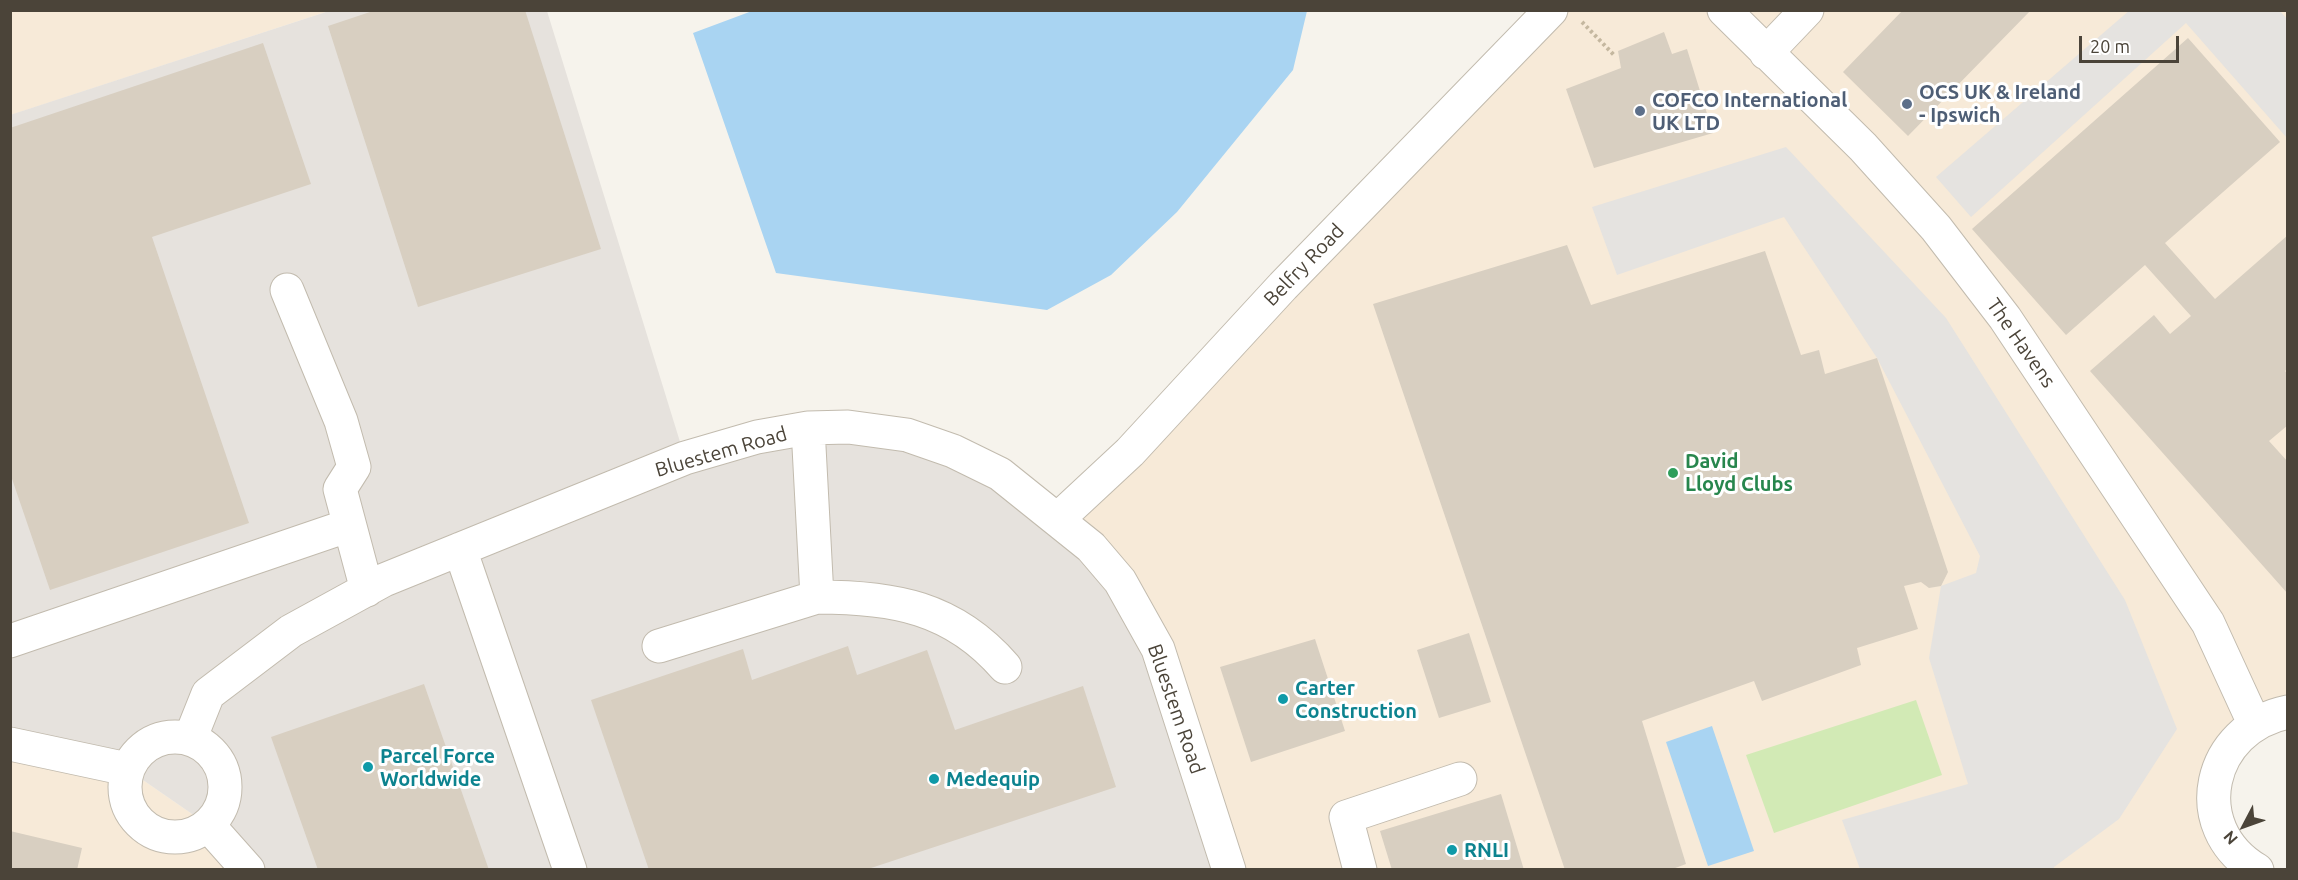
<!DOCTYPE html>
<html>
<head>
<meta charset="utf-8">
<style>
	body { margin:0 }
	#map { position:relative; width:2298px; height:880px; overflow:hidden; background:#f6f3ec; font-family:Ubuntu,sans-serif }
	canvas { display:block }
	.frame { position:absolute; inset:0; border:12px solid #4b4439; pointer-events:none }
	.north { position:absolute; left:2214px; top:796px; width:60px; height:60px; -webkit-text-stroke:4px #fff; paint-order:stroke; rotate:229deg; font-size:16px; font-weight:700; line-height:24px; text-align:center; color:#4b4439 }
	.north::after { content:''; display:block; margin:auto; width:21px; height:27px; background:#4b4439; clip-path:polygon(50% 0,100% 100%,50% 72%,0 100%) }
	.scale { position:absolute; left:2079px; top:36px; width:100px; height:27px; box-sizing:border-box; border:3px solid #4b4439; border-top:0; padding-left:8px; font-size:18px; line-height:21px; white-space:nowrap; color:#4b4439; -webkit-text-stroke:4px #fff; paint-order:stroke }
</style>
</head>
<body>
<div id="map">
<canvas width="2298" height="880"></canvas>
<div class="frame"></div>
<div class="north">N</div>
<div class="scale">20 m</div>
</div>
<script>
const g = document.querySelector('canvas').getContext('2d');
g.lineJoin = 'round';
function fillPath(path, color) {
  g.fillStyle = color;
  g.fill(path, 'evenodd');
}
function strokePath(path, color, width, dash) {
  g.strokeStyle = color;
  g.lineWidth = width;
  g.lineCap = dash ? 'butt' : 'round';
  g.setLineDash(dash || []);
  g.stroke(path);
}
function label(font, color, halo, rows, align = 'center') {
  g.font = font + ' Ubuntu,sans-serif';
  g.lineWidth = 6;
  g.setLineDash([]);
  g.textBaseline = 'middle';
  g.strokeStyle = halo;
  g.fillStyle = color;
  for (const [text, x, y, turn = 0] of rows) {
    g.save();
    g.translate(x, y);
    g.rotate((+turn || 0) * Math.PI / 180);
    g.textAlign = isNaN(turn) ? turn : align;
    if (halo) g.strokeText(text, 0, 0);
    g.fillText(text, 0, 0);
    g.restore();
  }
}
fillPath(new Path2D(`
	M11 10 329 11 11 115Z
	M1551 11H2287V709L2254 723 2213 801 2261 869H1229L1058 519Z
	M11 744 127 769 208 825 248 870H11Z`), '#f7ead8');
fillPath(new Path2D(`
	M329 11H547L685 458 757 437 954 451 1120 581 1229 869H248L208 825 127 769 11 744 10 115Z`), '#e6e2dd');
fillPath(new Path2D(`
	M1916 700 1942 775 1774 833 1746 755Z`), '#d2eab5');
fillPath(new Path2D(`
	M2130 10 2280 11 2287 19V138L2186 23 1971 217 1936 177Z
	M1786 147 1946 318 2125 600 2177 729 2119 819 2054 867V869H1860L1842 820 1968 784 1929 658 1941 586 1976 573 1980 556 1877 358 1784 217 1617 275 1592 207Z`), '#e5e3e0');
fillPath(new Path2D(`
	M752 11V10L1307 11 1293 70 1177 212 1111 275 1047 310 776 273 693 33Z
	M1712 726 1754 851 1708 866 1666 742Z`), '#a9d4f2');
fillPath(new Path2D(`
	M376 10H525L601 249 418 307 328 26Z
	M1903 10H2031L1908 136 1843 72Z
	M1664 32 1672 54 1687 49 1713 133 1594 168 1566 89 1621 68 1618 51Z
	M2188 38 2280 142 2165 243 2215 299 2288 235V368L2285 371 2288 374V425L2269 441 2288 462V594L2090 371 2154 315 2170 334 2191 316 2145 265 2066 335 1972 229Z
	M263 43 311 184 152 237 249 523 50 590 10 473V128Z
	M1567 245 1591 305 1765 251 1801 355 1819 350 1825 374 1877 358 1948 572 1941 586 1929 588 1921 582 1904 586 1918 629 1857 648 1861 665 1762 701 1754 681 1642 721 1686 864 1670 870H1565L1373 304Z
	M1469 633 1491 702 1439 718 1417 650Z
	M1315 639 1345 731 1251 762 1220 667Z
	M848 646 857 675 927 650 955 730 1083 686 1116 787 865 870H649L591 700 743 649 752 680Z
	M424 684 489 870H318L271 737Z
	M1501 794 1524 870H1392L1380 831Z
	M10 831 82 848 77 870H10Z`), '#d8cfc1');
const minor = new Path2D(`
	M1724 10 1863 147 1936 228 2005 318 2208 623 2254 723
	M1766 53 1807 10
	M287 290 341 421 354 467 340 489 367 590
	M808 428 817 597C893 597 953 607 1005 667
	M1058 519 1130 452 1283 286 1551 10
	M460 549 570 870
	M10 641 347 526
	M659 646 817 597
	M125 787a50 50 0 1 1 100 0a50 50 0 1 1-100 0Z
	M190 739 208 694 291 631 384 580 685 458 757 437 808 428 848 427 907 435 953 451 1000 474 1091 547 1120 581 1158 649 1229 870
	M10 744 127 769
	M208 825 248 870
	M1360 870 1346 817 1460 779
	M2257 870C2185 827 2208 728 2288 712`);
strokePath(minor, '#c2bbae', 35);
strokePath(new Path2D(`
	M1582 22 1615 56`), '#c4b79f', 4, [3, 3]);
strokePath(minor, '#fff', 33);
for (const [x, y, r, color] of [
	[1907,104,6,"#5c6f8a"],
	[1640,111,6,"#5c6f8a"],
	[1673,473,6,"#2e9e5b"],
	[1283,699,6,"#0f9aa8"],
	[368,767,6,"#0f9aa8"],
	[934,779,6,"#0f9aa8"],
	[1452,850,6,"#0f9aa8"]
]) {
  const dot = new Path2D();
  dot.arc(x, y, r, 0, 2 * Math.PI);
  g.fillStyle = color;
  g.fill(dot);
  strokePath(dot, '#fff', 2);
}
label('bold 20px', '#4e5e75', '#fff', [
	["OCS UK & Ireland",1919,92],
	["- Ipswich",1919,115],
	["COFCO International",1652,100],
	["UK LTD",1652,123]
], 'left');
label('20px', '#4b4439', '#fff', [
	["Belfry Road",1304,265,-46],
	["The Havens",2021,343,55],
	["Bluestem Road",721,452,-16],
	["Bluestem Road",1176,709,71]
]);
label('bold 20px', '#27864d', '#fff', [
	["David",1685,461],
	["Lloyd Clubs",1685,484]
], 'left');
label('bold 20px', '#0d838f', '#fff', [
	["Carter",1295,688],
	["Construction",1295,711],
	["Parcel Force",380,756],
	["Worldwide",380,779],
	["Medequip",946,779],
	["RNLI",1464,850]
], 'left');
</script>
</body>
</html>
